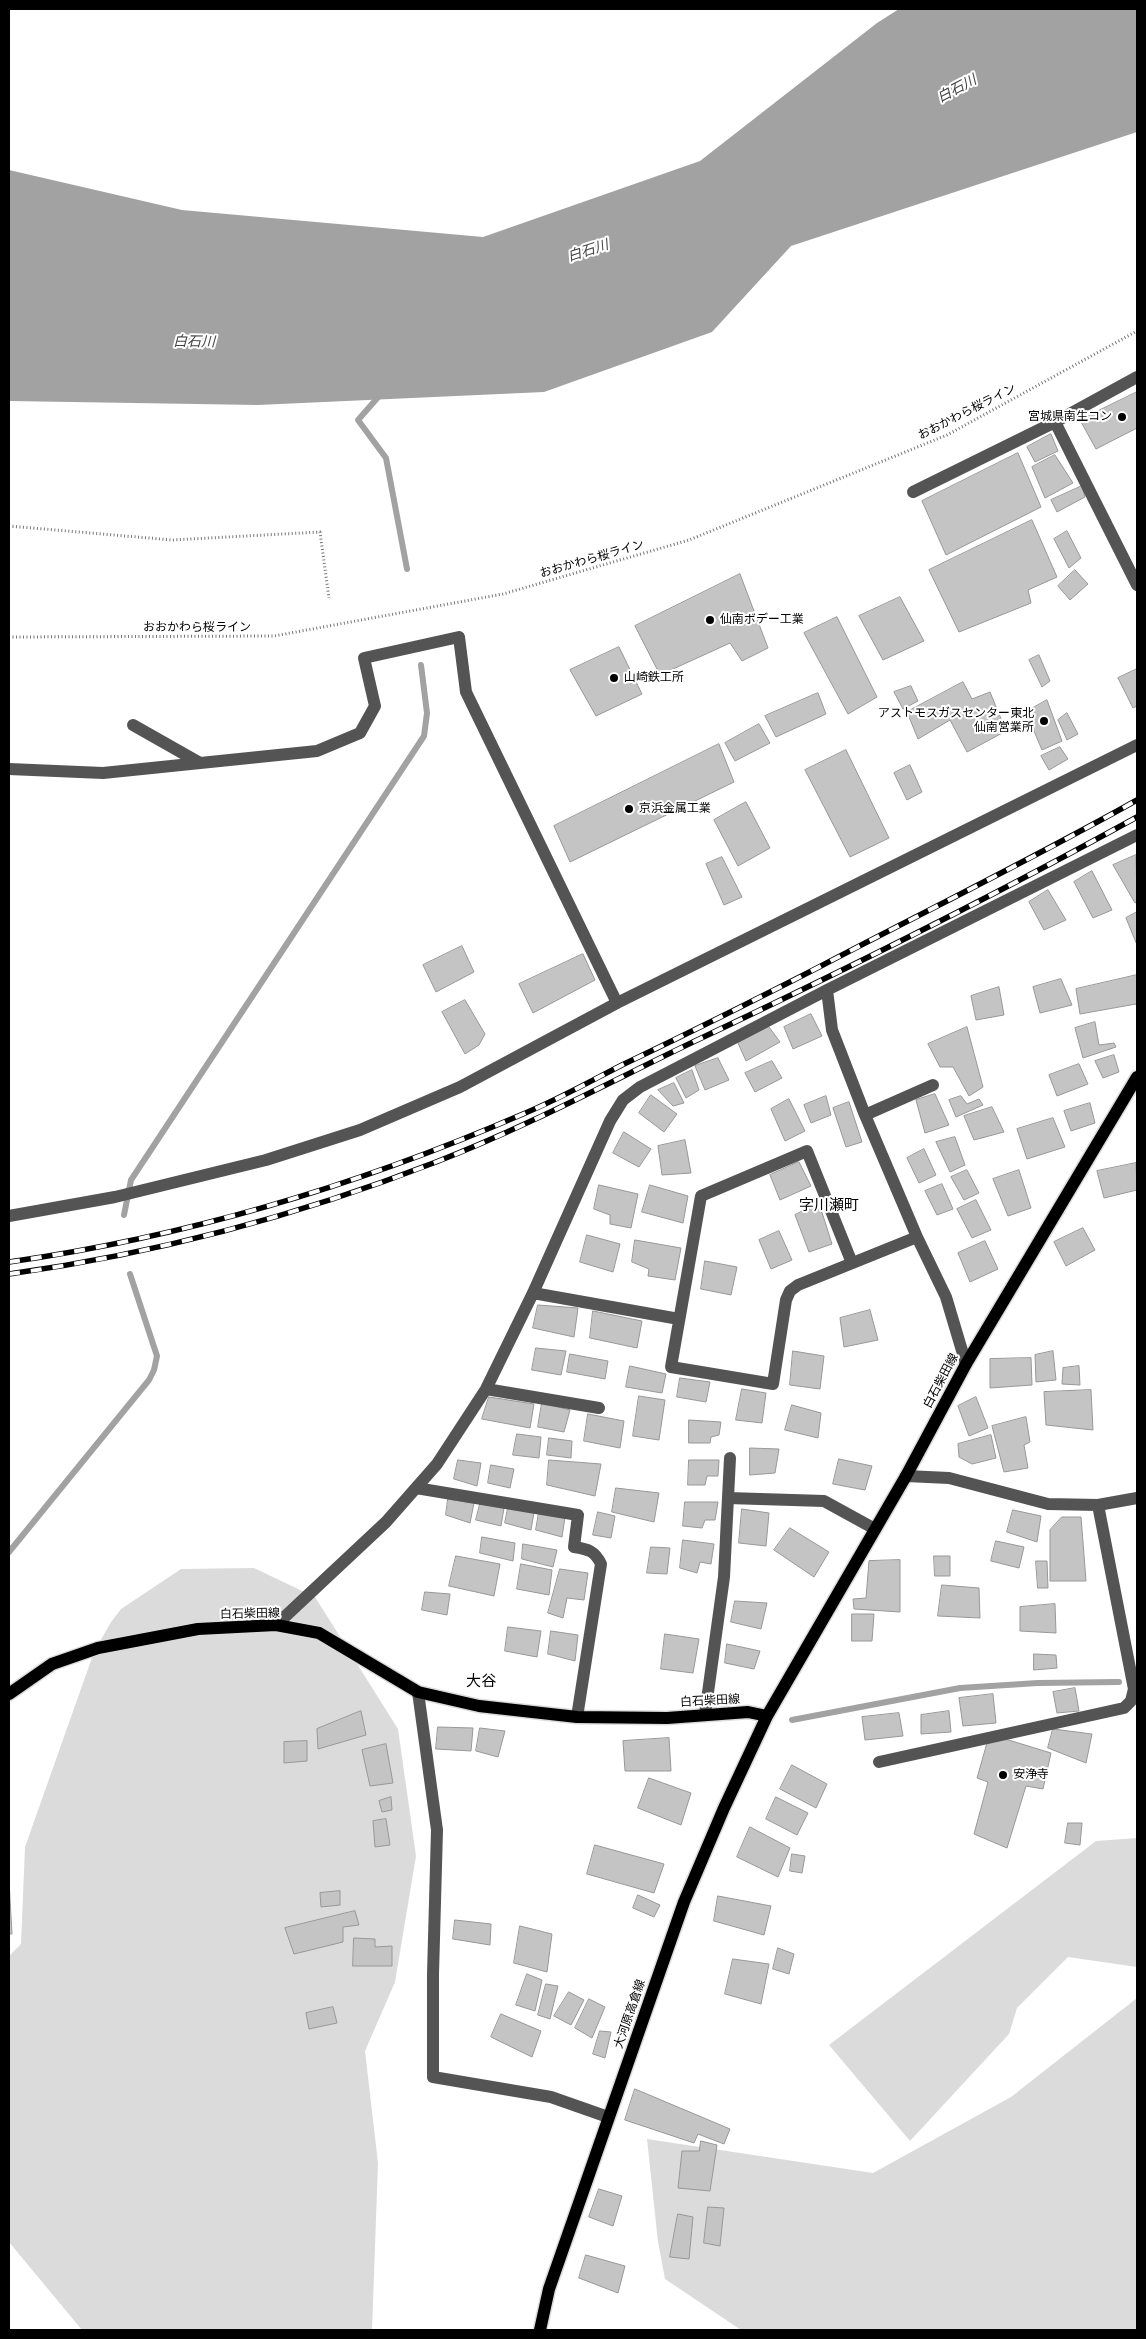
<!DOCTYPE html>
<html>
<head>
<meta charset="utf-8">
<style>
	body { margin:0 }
	#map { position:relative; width:1146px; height:2339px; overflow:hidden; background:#fff; font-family:"PT Sans Narrow",sans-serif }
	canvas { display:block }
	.frame { position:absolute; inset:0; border:10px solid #000; pointer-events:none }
</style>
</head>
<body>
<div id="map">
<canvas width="1146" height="2339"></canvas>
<div class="frame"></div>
</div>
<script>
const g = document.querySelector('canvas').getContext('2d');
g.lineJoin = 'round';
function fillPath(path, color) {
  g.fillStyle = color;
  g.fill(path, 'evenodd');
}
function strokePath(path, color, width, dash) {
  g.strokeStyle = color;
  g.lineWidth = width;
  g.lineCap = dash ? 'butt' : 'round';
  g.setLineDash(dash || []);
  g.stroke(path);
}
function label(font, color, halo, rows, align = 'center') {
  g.font = font + ' "PT Sans Narrow","Noto Sans JP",sans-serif';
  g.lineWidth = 4;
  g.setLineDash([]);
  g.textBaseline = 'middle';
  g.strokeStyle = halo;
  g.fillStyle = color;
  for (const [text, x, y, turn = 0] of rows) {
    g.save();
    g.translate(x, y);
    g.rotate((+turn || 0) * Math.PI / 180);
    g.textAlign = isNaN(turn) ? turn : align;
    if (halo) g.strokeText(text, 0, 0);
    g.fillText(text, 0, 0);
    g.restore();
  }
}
fillPath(new Path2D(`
	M254 1568 315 1597 398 1729 416 1856 395 1982 365 2051 378 2163 372 2330H82L9 2242V1956L21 1944 25 1847 94 1652 111 1622 121 1609 181 1569Z
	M1137 1838V1967L1068 1957 1017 2008 1009 2034 910 2141 829 2045 1096 1841Z
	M1137 1998V2330H741L665 2279 658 2242 647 2139 873 2173 1011 2097Z`), '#dbdbdb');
fillPath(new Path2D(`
	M899 9H1137V132L791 246 712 332 544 392 258 405 9 401V170L182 210 483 237 700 161 877 23Z`), '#a2a2a2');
strokePath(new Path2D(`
	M380 395 358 420 386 458 407 569
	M124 1215 131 1180 424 736 427 713 421 665
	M9 1552 149 1380 154 1370 157 1356 130 1274
	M792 1720 960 1688 1038 1683 1119 1682`), '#a2a2a2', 6);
const building = new Path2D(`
	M1137 392V428L1096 449 1080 420Z
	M1051 434 1058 451 1035 462 1027 447Z
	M1018 453 1041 507 946 555 922 501Z
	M1055 455 1073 483 1045 498 1032 467Z
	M1082 486 1085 497 1057 512 1051 500Z
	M1032 520 1057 577 1028 590 1031 603 959 632 929 570Z
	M1067 531 1081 558 1069 568 1054 539Z
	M1075 570 1088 584 1070 600 1058 586Z
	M740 574 768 648 742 661 730 643 660 675 635 626Z
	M900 597 924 641 883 660 859 616Z
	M837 617 877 697 848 714 804 633Z
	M619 647 642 694 596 716 570 670Z
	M1039 655 1050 681 1042 687 1029 660Z
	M1137 669V706L1133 708 1118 678Z
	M963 682 972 699 990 692 1006 731 967 752 950 720 918 739 907 712Z
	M911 686 918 701 903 709 894 692Z
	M818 693 826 714 776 737 765 716Z
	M1047 700 1062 741 1042 750 1026 712Z
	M1067 713 1078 734 1067 740 1058 720Z
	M759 724 770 743 735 761 725 743Z
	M719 744 734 782 570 862 554 826Z
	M1060 747 1068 759 1049 770 1041 756Z
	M846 750 889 838 850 857 805 770Z
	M910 765 922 792 907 800 894 773Z
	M746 802 770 848 738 866 714 820Z
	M1136 855 1137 902 1135 903 1113 865Z
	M722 857 742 897 724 905 706 864Z
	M1092 871 1112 910 1093 918 1074 882Z
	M1048 890 1066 920 1044 930 1029 902Z
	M1137 912V945L1126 918Z
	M462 946 474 972 436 992 423 965Z
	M583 954 595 980 533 1013 519 984Z
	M1137 975V1008L1136 1004 1080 1014 1076 989Z
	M1061 979 1072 1005 1040 1013 1033 987Z
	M999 987 1004 1015 976 1020 971 996Z
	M465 1000 485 1034 479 1045 465 1054 442 1012Z
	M811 1014 822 1036 793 1049 784 1027Z
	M1095 1022 1099 1045 1114 1043 1116 1047 1083 1058 1075 1028Z
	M769 1027 780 1042 746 1061 738 1043Z
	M967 1027 983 1087 969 1096 953 1067H940L928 1044Z
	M1114 1055 1119 1072 1103 1078 1095 1061Z
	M718 1058 729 1080 705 1090 695 1066Z
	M772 1061 782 1078 755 1092 745 1073Z
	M1079 1064 1088 1084 1057 1096 1049 1075Z
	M692 1070 699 1090 686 1098 676 1078Z
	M674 1083 684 1103 673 1106 658 1090Z
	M935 1094 949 1125 925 1133 916 1100Z
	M651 1095 677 1114 664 1132 639 1113Z
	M826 1096 831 1115 811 1123 804 1105Z
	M961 1096 967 1104 979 1099 983 1105 956 1117 949 1100Z
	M789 1099 805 1131 785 1141 771 1109Z
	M849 1102 862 1142 846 1147 833 1108Z
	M1090 1103 1095 1123 1071 1131 1064 1111Z
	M992 1107 1004 1132 974 1140 964 1116Z
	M1053 1118 1065 1147 1027 1159 1017 1129Z
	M624 1132 651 1149 639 1167 613 1153Z
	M955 1137 965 1165 950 1172 936 1142Z
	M685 1140 691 1173 662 1175 658 1146Z
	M924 1149 936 1175 919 1183 907 1158Z
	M799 1162 811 1186 780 1200 770 1175Z
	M1136 1163 1137 1190 1104 1198 1097 1171Z
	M967 1170 979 1193 964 1200 951 1177Z
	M1019 1170 1031 1208 1008 1216 993 1179Z
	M942 1184 953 1209 937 1215 925 1191Z
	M599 1185 638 1194 631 1228 610 1224V1215L594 1209Z
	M650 1185 688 1196 683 1223 642 1212Z
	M976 1200 991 1230 972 1238 957 1209Z
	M819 1203 832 1244 809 1252 795 1215Z
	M1083 1228 1095 1250 1066 1266 1054 1242Z
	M779 1231 792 1260 771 1269 759 1240Z
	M587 1235 620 1244 613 1272 580 1262Z
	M635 1240 681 1248 675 1280 648 1276 649 1269 632 1262Z
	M985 1241 998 1269 970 1282 958 1253Z
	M705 1261 737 1267 731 1295 701 1289Z
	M538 1305 578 1308 574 1337 533 1328Z
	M870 1310 878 1340 844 1347 840 1318Z
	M593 1311 642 1321 637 1348 590 1338Z
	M536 1348 566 1351 561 1375 532 1370Z
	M793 1351 824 1356 820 1389 790 1385Z
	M1053 1351 1056 1380 1036 1382 1035 1355Z
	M570 1354 608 1361 605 1379 567 1372Z
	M1031 1358 1032 1385 990 1388V1359Z
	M630 1366 666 1374 662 1393 626 1387Z
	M1079 1366 1080 1385 1062 1384 1063 1368Z
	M680 1378 710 1382 706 1402 677 1397Z
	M742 1389 766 1393 762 1423 736 1420Z
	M1091 1390 1093 1430 1046 1425 1044 1392Z
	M639 1396 665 1400 659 1440 633 1436Z
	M489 1397 534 1404 530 1428 482 1419Z
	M976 1397 988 1428 969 1436 958 1406Z
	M542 1403 570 1410 564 1432 538 1427Z
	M792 1405 821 1413 818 1438 785 1430Z
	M588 1414 624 1421 620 1448 584 1441Z
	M1026 1417 1030 1442 1024 1445 1028 1468 1004 1472 992 1426Z
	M689 1420 721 1422 719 1435 711 1437 710 1443H689Z
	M517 1434 541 1437 539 1458 513 1455Z
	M991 1435 996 1458 972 1464 959 1457 958 1444Z
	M549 1438 572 1441 571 1458 547 1455Z
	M750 1448 779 1449 775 1473 750 1475Z
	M839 1459 872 1466 865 1490 833 1484Z
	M458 1460 481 1463 477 1486 454 1479Z
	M549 1460 601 1464 595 1496 547 1485Z
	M689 1460H719L718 1476H707L705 1485H688Z
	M491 1465 514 1469 510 1488 488 1483Z
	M616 1488 659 1493 654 1522 612 1512Z
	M448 1499 474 1503 470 1523 446 1515Z
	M685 1502H718L715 1520H705L702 1528 683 1526Z
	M480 1504 504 1508 501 1526 476 1520Z
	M508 1508 534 1512 531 1530 505 1523Z
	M742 1509 769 1513 766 1546 739 1543Z
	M1013 1510 1041 1516 1037 1542 1007 1532Z
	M539 1512 565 1517 562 1537 536 1530Z
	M598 1512 615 1516 611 1538 593 1535Z
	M1062 1517H1081L1086 1581H1050V1530Z
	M790 1528 829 1552 814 1577 774 1550Z
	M482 1537 515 1543 513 1561 480 1553Z
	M683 1540 714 1544 711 1564 700 1562 697 1573 680 1568Z
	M996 1541 1024 1547 1019 1568 991 1561Z
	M523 1544 557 1550 553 1567 522 1559Z
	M651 1547 670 1548 667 1574 647 1573Z
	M456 1556 500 1564 494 1596 449 1586Z
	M934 1556H950V1576H935Z
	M900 1560V1612L854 1609 853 1599 866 1598 869 1561Z
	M1036 1561H1047L1048 1588H1038Z
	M521 1564 552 1570 549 1595 517 1589Z
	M560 1569 588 1573 584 1600 567 1598 563 1618 548 1613Z
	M942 1585 979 1588 980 1618 938 1616Z
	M425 1592 450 1594 447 1615 422 1610Z
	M735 1601 767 1603 761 1629 731 1622Z
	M1055 1604 1056 1633 1020 1631V1607Z
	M852 1614H874L872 1641H852Z
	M508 1627 541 1631 537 1657 505 1651Z
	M551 1631 578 1635 575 1661 548 1654Z
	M665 1634 699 1639 693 1673 661 1669Z
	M727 1644 760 1651 754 1669 725 1663Z
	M1034 1654 1056 1655 1057 1668 1034 1670Z
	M1075 1688 1079 1711 1057 1713 1053 1692Z
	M993 1694 996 1723 963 1726 959 1698Z
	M361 1711 366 1735 318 1749 317 1729Z
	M949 1711 951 1732 921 1734V1715Z
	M899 1713 903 1736 865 1740 862 1717Z
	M438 1727 473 1728 471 1751 436 1749Z
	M480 1728 505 1731 498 1757 476 1751Z
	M1053 1729 1092 1734 1086 1763 1048 1748Z
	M669 1738 671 1771H625L623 1741Z
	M1002 1738 1051 1753 1043 1789 1026 1786 1007 1848 974 1834 988 1782 977 1778 987 1743Z
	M307 1741V1761L284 1763V1742Z
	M386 1744 393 1783 370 1786 362 1750Z
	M792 1765 827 1784 816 1808 780 1789Z
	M649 1778 691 1793 681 1825 638 1808Z
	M391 1797 392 1810 382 1812 379 1801Z
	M776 1797 808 1813 797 1835 766 1819Z
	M386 1819 390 1845 375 1847 373 1821Z
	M1068 1823H1082L1080 1845 1065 1843Z
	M750 1827 790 1848 778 1877 737 1857Z
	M595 1845 664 1864 654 1893 587 1874Z
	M792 1854 805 1856 802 1873 790 1871Z
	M9 1880 12 1934H9Z
	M340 1891V1905L321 1907 320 1893Z
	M638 1895 660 1905 654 1917 633 1908Z
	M718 1896 771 1906 764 1935 714 1921Z
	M355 1911 359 1925 343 1927V1942L294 1954 285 1928Z
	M455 1920 491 1924 490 1945 453 1939Z
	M520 1926 552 1934 547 1972 514 1963Z
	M354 1938 375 1939V1947L392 1946V1966H353Z
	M778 1948 794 1954 789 1974 773 1969Z
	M733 1959 769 1964 761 2004 725 1994Z
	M527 1974 542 1980 535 2011 516 2005Z
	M546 1984 558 1986 550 2019 538 2015Z
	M569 1992 584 2000 571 2025 554 2016Z
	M589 1999 605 2007 592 2038 575 2028Z
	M333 2007 337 2023 309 2029 306 2013Z
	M501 2014 541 2031 532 2057 491 2037Z
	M600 2031 611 2032 605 2058 593 2054Z
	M635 2089 730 2129 724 2144 698 2134 694 2143 625 2120Z
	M701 2141 717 2145 710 2191 678 2188 682 2151H699Z
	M599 2189 622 2196 613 2226 589 2217Z
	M708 2207 724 2208 720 2246 704 2243Z
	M678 2214 693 2217 689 2259 670 2257Z
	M586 2255 625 2266 618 2293 579 2278Z`);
fillPath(building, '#c4c4c4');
strokePath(building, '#989898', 1);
const major = new Path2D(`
	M9 1694 52 1664 98 1648 198 1629 276 1625 319 1633 418 1692 479 1706 577 1717 667 1718 748 1712 767 1716
	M540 2330 549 2289 684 1902 724 1808 767 1716 906 1476 966 1364 1137 1077`);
strokePath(major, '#dbdbdb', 15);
strokePath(new Path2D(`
	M9 526 172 540 320 532 329 598
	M9 637 274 636 503 594 689 540 947 435 1137 331`), '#767676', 3, [1, 2.5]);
strokePath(new Path2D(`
	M1055 422 1137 585
	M913 492 1055 422 1137 377
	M133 725 200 763
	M9 769 103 773 317 751 360 733 375 706 364 658 459 637 466 692 617 1003
	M827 990 832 1030 865 1115 917 1237 946 1297 966 1364
	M865 1115 933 1085
	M9 1216 115 1197 266 1160 360 1130 460 1087 617 1003 1137 745
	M852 1263 807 1151 701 1196 671 1367 773 1384 786 1300 790 1291 798 1285 917 1237
	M533 1293 679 1319
	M486 1389 599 1408
	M906 1476 949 1478 1048 1504 1098 1505 1137 1498
	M416 1488 578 1515 574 1547C588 1549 595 1551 601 1564L577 1717
	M728 1498 824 1501 875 1529
	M276 1625 386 1522 437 1464 486 1389 533 1293 610 1121 623 1100 640 1087 827 990 1137 835
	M418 1692 437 1830 433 1974V2077L551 2097 608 2117
	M705 1714 724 1577 730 1458
	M879 1762 1124 1708 1131 1701 1134 1689 1098 1505`), '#545454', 12);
strokePath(major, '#000', 12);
const rail = new Path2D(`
	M9 1262C185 1237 359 1185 523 1114 557 1100 589 1082 622 1065 689 1033 755 1000 821 966 926 911 1034 858 1137 800
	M9 1274C154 1254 300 1215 436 1162 524 1128 608 1083 693 1042 843 971 992 897 1137 817`);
strokePath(rail, '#000', 5.5);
strokePath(rail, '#fff', 4, [11]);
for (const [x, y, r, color] of [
	[1122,417,5,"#000"],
	[710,620,5,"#000"],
	[614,678,5,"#000"],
	[1044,721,5,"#000"],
	[629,809,5,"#000"],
	[1003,1775,5,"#000"]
]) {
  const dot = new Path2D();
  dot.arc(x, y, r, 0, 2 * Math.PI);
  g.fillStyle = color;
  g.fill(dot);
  strokePath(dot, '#fff', 2);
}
label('12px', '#000', '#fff', [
	["おおかわら桜ライン",967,412,-27],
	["おおかわら桜ライン",592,559,-16],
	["おおかわら桜ライン",197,628],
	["白石柴田線",941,1381,-62],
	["白石柴田線",250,1614,-1],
	["白石柴田線",710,1701,-3],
	["大河原高倉線",630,2014,-71]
]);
label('12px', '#000', '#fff', [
	["宮城県南生コン",1112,417,"right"],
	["仙南ボデー工業",720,620],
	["山崎鉄工所",624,678],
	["アストモスガスセンター東北",1034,714,"right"],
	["仙南営業所",1034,728,"right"],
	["京浜金属工業",639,809],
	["安浄寺",1013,1775]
], 'left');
label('italic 14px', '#434343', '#fff', [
	["白石川",957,89,-28],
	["白石川",588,251,-18],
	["白石川",194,342,1]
]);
label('15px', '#000', '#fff', [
	["字川瀬町",829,1206],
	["大谷",481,1682]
]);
</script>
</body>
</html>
